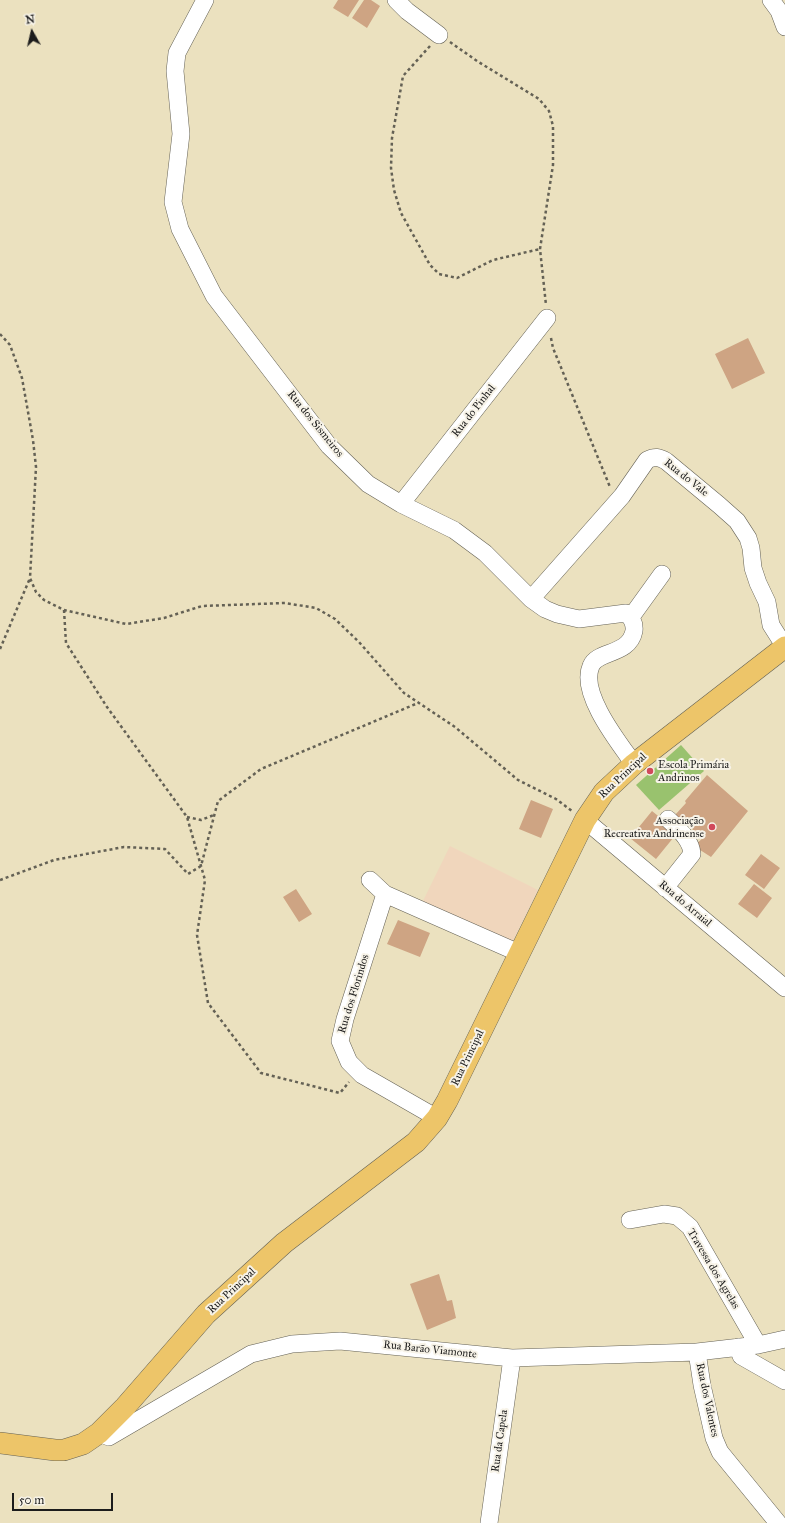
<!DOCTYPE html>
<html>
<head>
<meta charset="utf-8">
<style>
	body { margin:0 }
	#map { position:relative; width:785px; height:1523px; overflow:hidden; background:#ebe1bf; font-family:"IM FELL Great Primer",serif }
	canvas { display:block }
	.north { position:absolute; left:12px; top:12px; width:40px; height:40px; -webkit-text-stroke:3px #f7f3e8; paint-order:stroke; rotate:352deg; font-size:11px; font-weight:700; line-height:16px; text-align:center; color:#1c1c1c }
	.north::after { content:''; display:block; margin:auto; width:14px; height:18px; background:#1c1c1c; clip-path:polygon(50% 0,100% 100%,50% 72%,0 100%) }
	.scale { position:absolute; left:12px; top:1493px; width:101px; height:18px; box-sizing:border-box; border:2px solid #1c1c1c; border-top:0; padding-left:5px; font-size:12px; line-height:14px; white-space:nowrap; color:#1c1c1c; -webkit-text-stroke:3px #f7f3e8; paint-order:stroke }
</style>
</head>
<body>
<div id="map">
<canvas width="785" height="1523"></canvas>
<div class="north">N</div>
<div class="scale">50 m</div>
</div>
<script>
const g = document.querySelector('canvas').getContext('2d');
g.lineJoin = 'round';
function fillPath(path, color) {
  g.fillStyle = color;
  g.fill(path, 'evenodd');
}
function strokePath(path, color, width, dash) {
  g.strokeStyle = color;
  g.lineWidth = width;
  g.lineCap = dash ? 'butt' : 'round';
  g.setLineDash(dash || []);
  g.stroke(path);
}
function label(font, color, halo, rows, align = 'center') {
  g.font = font + ' "IM FELL Great Primer",serif';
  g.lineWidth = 4;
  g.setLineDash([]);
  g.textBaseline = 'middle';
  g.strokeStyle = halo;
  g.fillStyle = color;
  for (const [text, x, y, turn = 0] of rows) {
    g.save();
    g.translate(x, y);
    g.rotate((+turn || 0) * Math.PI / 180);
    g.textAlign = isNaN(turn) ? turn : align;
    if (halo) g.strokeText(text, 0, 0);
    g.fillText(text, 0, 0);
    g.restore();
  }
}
fillPath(new Path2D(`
	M450 846 538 890 510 947 420 907Z`), '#f0d6bc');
fillPath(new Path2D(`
	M681 745 704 771 659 810 636 785Z`), '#99c26e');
fillPath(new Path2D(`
	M338 0H359L348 17 333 8Z
	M364 0H371L380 6 367 28 352 18Z
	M748 338 765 373 732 389 715 354Z
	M707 775 748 811 711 857 697 848 696 844 703 838 675 815 686 803 685 801Z
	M531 800 553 809 541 838 519 829Z
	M652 811 678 832 656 859 630 838Z
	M761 854 780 868 764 889 745 875Z
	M754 884 772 898 757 918 738 904Z
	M296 889 312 914 299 922 283 897Z
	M398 920 430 933 420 957 387 944Z
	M439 1274 447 1301 452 1300 456 1318 427 1330 410 1284Z`), '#cea483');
const minor = new Path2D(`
	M205 0 177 53 175 71 181 134 173 202 180 229 214 296 329 446 368 484 401 504 454 530 485 553 531 599 545 609 557 614 579 619 626 613C631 617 635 623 634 631 629 656 597 650 591 666 579 693 619 743 634 764
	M396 0 407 11 439 35
	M771 0 779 11 785 27
	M401 504 547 318
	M531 599 622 496 647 460C655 456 659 457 666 461L719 505 737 521 748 538 751 548 753 568 758 583 767 602 771 625 785 647
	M631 617 662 574
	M585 820 785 988
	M370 880 385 894 519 953
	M665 888 692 854C691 839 678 829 668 819
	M385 894 345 1019 340 1041 349 1062 362 1075 437 1118
	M630 1220 664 1214 677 1216 690 1227 758 1345
	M738 1347 741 1356 785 1381
	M697 1352 702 1385 714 1438 720 1452 778 1523
	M99 1433 109 1437 251 1354 292 1344 340 1341 512 1358 697 1352 758 1345 785 1339
	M489 1523 512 1358`);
const major = new Path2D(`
	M0 1443 55 1450H64L83 1444 99 1433 125 1407 206 1314 284 1243 416 1142 437 1118 447 1101 585 820 604 792 634 764 785 647`);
strokePath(minor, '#646155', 18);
strokePath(major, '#646155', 22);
strokePath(new Path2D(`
	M450 42 477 61 539 99 549 111 553 126V165L540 249 546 305
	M430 46 403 76 392 138 391 168 394 190 401 213 430 265 439 274 457 278 493 260 540 249
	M0 334 10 345 22 378 33 440 36 467 30 578 36 592 44 600 64 610 126 624 164 618 202 606 285 603 316 608 335 619 359 642 404 693 455 727 518 780 556 799 572 811
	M551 338 553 348 610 487
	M64 610 66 643 107 707 187 817 205 880 197 935 208 1003 261 1073 340 1093 349 1082
	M0 649 30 578
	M187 817 201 820 214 815
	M0 880 54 860 124 847 165 849 188 874 201 866 218 801 261 769 418 703`), '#646155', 2.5, [3, 3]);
strokePath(minor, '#fff', 17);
strokePath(major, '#edc569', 21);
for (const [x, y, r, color] of [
	[650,771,4,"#d1495b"],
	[712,827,4,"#d1495b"]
]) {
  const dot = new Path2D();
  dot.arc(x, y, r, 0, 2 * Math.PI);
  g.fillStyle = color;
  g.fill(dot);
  strokePath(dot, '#f7f3e8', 1.5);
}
label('11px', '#1c1c1c', '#f7f3e8', [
	["Rua do Pinhal",474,411,-52],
	["Rua dos Sismeiros",315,424,51],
	["Rua do Vale",686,478,38],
	["Rua Principal",623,776,-43],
	["Rua do Arraial",685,904,40],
	["Rua dos Florindos",354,994,-73],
	["Rua Principal",468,1058,-64],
	["Travessa dos Agrelas",713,1269,59],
	["Rua Principal",232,1291,-43],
	["Rua Barão Viamonte",430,1350,6],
	["Rua dos Valentes",707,1400,78],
	["Rua da Capela",500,1441,-82]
]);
label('11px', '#1c1c1c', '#f7f3e8', [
	["Escola Primária",658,765],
	["Andrinos",658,778],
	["Associação",704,821,"right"],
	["Recreativa Andrinense",704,834,"right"]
], 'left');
</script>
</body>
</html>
